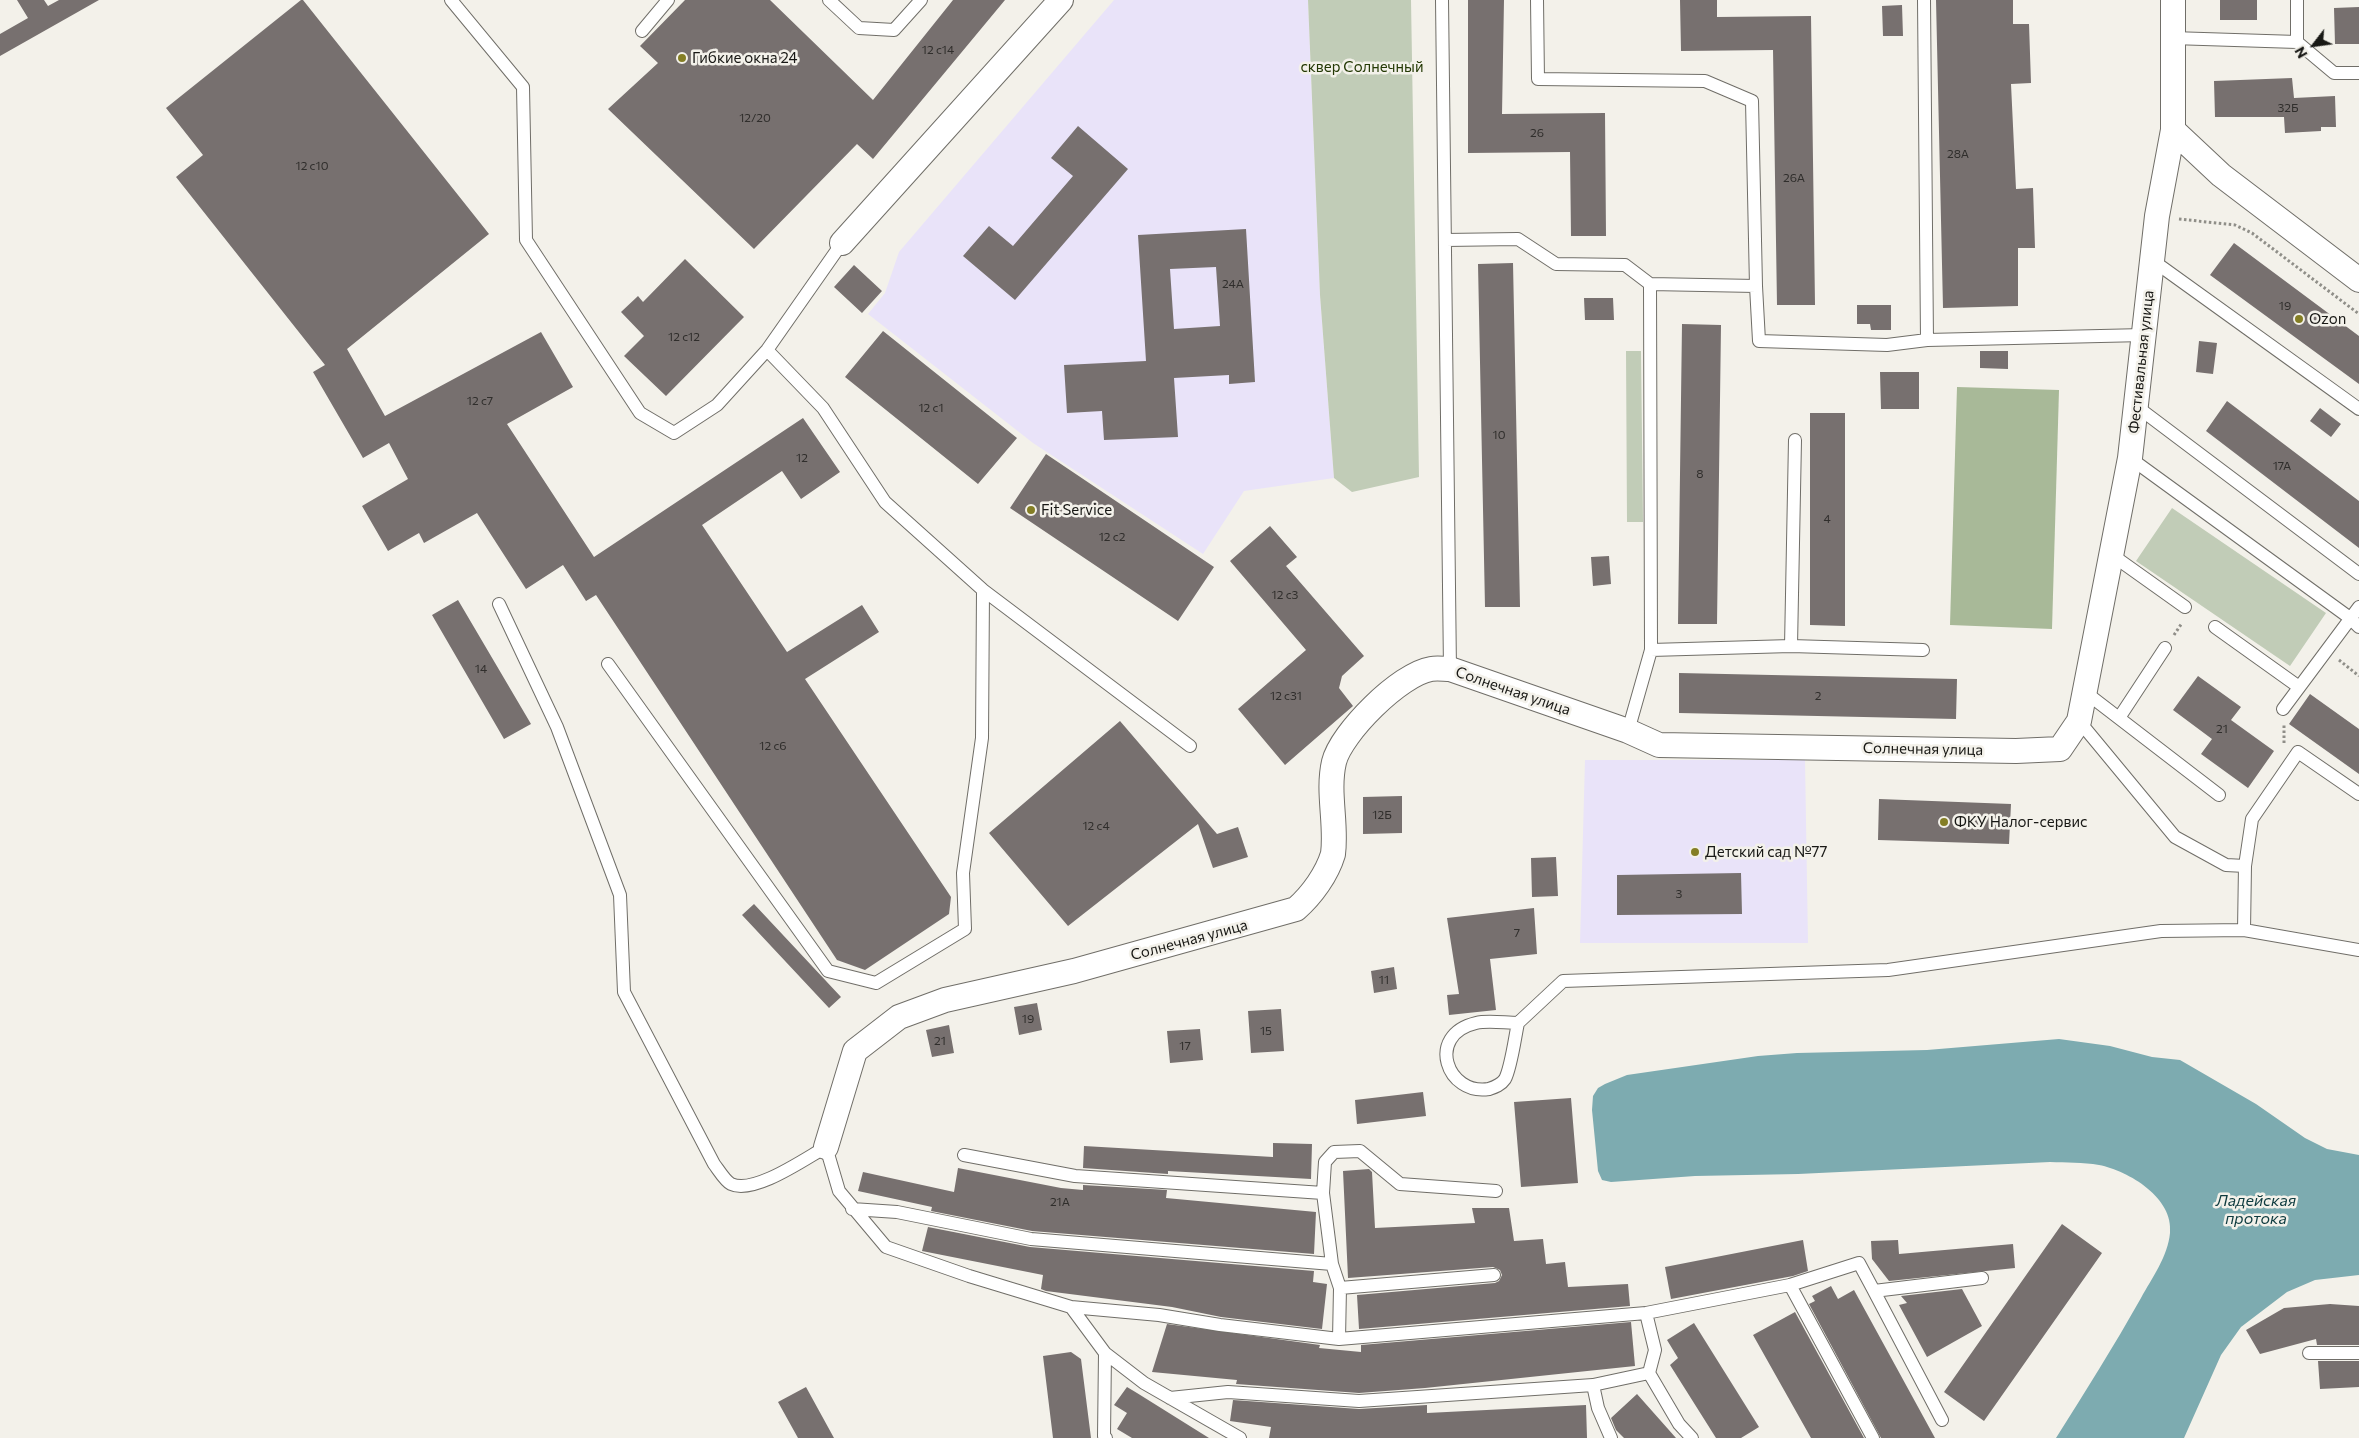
<!DOCTYPE html>
<html>
<head>
<meta charset="utf-8">
<style>
	body { margin:0 }
	#map { position:relative; width:2359px; height:1438px; overflow:hidden; background:#f3f1ea; font-family:Commissioner,sans-serif }
	canvas { display:block }
	.north { position:absolute; left:2289px; top:20px; width:50px; height:50px; -webkit-text-stroke:4px #f3f1ea; paint-order:stroke; rotate:240deg; font-size:14px; font-weight:700; line-height:20px; text-align:center; color:#181815 }
	.north::after { content:''; display:block; margin:auto; width:18px; height:22px; background:#181815; clip-path:polygon(50% 0,100% 100%,50% 72%,0 100%) }
</style>
</head>
<body>
<div id="map">
<canvas width="2359" height="1438"></canvas>
<div class="north">N</div>
</div>
<script>
const g = document.querySelector('canvas').getContext('2d');
g.lineJoin = 'round';
function fillPath(path, color) {
  g.fillStyle = color;
  g.fill(path, 'evenodd');
}
function strokePath(path, color, width, dash) {
  g.strokeStyle = color;
  g.lineWidth = width;
  g.lineCap = dash ? 'butt' : 'round';
  g.setLineDash(dash || []);
  g.stroke(path);
}
function label(font, color, halo, rows, align = 'center') {
  g.font = font + ' Commissioner,sans-serif';
  g.lineWidth = 5;
  g.setLineDash([]);
  g.textBaseline = 'middle';
  g.strokeStyle = halo;
  g.fillStyle = color;
  for (const [text, x, y, turn = 0] of rows) {
    g.save();
    g.translate(x, y);
    g.rotate((+turn || 0) * Math.PI / 180);
    g.textAlign = isNaN(turn) ? turn : align;
    if (halo) g.strokeText(text, 0, 0);
    g.fillText(text, 0, 0);
    g.restore();
  }
}
fillPath(new Path2D(`
	M1114 0H1308L1320 295 1334 478 1244 491 1203 554 1033 443 868 314 885 293 899 252Z
	M1585 760H1805L1808 943H1580Z`), '#e9e3f9');
fillPath(new Path2D(`
	M1308 0H1411L1419 477 1352 492 1334 478 1320 295Z
	M1626 351H1641L1643 522H1627Z
	M2172 508 2326 613 2290 666 2136 561Z`), '#c1ccb7');
fillPath(new Path2D(`
	M1957 387 2059 390 2052 629 1950 625Z`), '#a8b998');
fillPath(new Path2D(`
	M2059 1039 2110 1046 2152 1057 2180 1060 2256 1104 2305 1138 2327 1149 2359 1155V1275L2315 1280 2287 1292 2241 1327 2221 1355 2184 1438H2056C2085 1392 2114 1346 2141 1298 2152 1278 2168 1256 2170 1233 2174 1198 2129 1171 2099 1165 2083 1162 2066 1163 2050 1162L1798 1174 1695 1176 1611 1182 1602 1180 1598 1171 1592 1110 1593 1096 1598 1088 1605 1084 1627 1075 1758 1056 1797 1053 1927 1050Z`), '#7dabb0');
fillPath(new Path2D(`
	M17 0H44L48 6 59 0H99L0 56V34L28 18Z
	M301 0H303L489 234 347 349 385 416 541 332 573 387 507 424 594 557 803 418 840 472 801 499 782 471 702 525 787 652 862 605 879 632 805 679 951 897 949 914 865 970 837 960 596 595 586 601 563 565 526 589 477 513 424 543 419 533 388 551 362 506 408 479 389 443 363 458 313 372 325 365 176 177 203 155 166 108Z
	M685 0H770L873 100 953 0H1005L873 159 857 144 754 249 608 109 658 63 640 46Z
	M1468 0H1504L1502 114 1605 113 1606 236H1571L1570 152 1468 153Z
	M1680 0H1717V17L1811 16 1815 305H1777L1773 50 1681 51Z
	M1936 0H2013V24H2029L2031 83 2011 84 2016 189 2033 188 2035 248H2018V306L1943 308Z
	M2220 0H2257V20H2220Z
	M1902 5 1903 36H1883L1882 6Z
	M2359 7V44H2335L2334 8Z
	M2292 78 2294 98 2335 96 2336 127H2321V131L2285 133 2284 117H2215L2214 81Z
	M1078 126 1128 169 1015 300 963 256 989 226 1013 246 1073 176 1051 158Z
	M1246 229 1255 382 1229 384V375L1174 378 1178 437 1104 440 1102 411 1067 413 1064 365 1146 361 1138 235ZM1216 267 1220 326 1174 329 1170 269Z
	M2234 243 2359 336V384L2210 275Z
	M685 259 744 317 666 396 624 356 644 336 621 312 638 296 643 302Z
	M1513 263 1520 607H1485L1478 264Z
	M854 265 882 291 862 313 834 287Z
	M1584 298H1613L1614 320H1585Z
	M1857 305H1891V330H1871L1870 324H1857Z
	M1682 324 1721 325 1717 624H1678Z
	M883 331 1017 438 978 484 845 377Z
	M2199 341 2217 343 2213 374 2196 372Z
	M1980 351H2008V369L1980 368Z
	M1880 372H1919V409H1881Z
	M2227 401 2359 501V548L2206 431Z
	M2320 408 2341 424 2331 437 2310 421Z
	M1810 413H1845V626L1810 625Z
	M1046 454 1214 567 1178 621 1010 508Z
	M1270 526 1297 557 1286 566 1364 656 1342 676 1339 688 1353 706 1285 765 1238 709 1306 650 1230 561Z
	M1609 556 1611 584 1593 586 1591 557Z
	M458 600 531 724 504 739 432 615Z
	M1679 673 1957 679 1956 719 1679 713Z
	M2198 676 2241 707 2231 720 2274 751 2248 788 2201 754 2212 739 2173 710Z
	M2310 694 2359 729V774L2289 724Z
	M1120 721 1217 834 1238 827 1248 857 1213 868 1198 824 1068 926 989 833Z
	M1402 796V833L1363 834V797Z
	M1879 799 2011 804 2009 844 1878 840Z
	M1556 857 1558 896 1532 897 1531 858Z
	M1741 873 1742 914 1617 915V875Z
	M754 904 841 997 829 1008 742 915Z
	M1534 908 1537 954 1490 959 1496 1010 1449 1015 1447 995 1459 994 1447 918Z
	M1394 967 1397 989 1374 993 1371 971Z
	M1037 1003 1042 1030 1019 1035 1014 1007Z
	M1281 1009 1284 1051 1251 1053 1248 1011Z
	M949 1025 954 1053 932 1057 926 1030Z
	M1200 1029 1203 1060 1170 1063 1167 1031Z
	M1423 1092 1426 1116 1357 1124 1355 1100Z
	M1571 1098 1578 1183 1521 1187 1514 1102Z
	M1273 1143 1312 1144 1311 1179 1168 1171V1174L1083 1168 1084 1146 1273 1157Z
	M958 1168 1061 1188 1083 1190V1185L1167 1190 1166 1198 1316 1212 1314 1254 1032 1231 931 1211 932 1207 858 1191 863 1172 954 1192Z
	M1369 1169 1372 1172 1375 1228 1475 1223 1472 1208H1509L1514 1241 1543 1239 1546 1264 1565 1262 1568 1287 1628 1284 1630 1306 1359 1329 1357 1295 1495 1283 1499 1281 1502 1275 1500 1270 1493 1267 1348 1278 1343 1171Z
	M2062 1224 2102 1253 1984 1421 1944 1392Z
	M928 1227 1030 1247 1314 1271 1313 1282 1327 1284 1322 1329 1221 1317 1172 1307 1046 1291 1041 1289 1043 1275 922 1251Z
	M1803 1240 1808 1271 1793 1276 1671 1299 1665 1267Z
	M1898 1240 1899 1254 2013 1244 2015 1268 1889 1281 1872 1259 1871 1241Z
	M1831 1286 1838 1299 1854 1290 1935 1438H1881L1809 1304 1815 1301 1812 1296Z
	M1962 1289 1982 1326 1927 1357 1899 1305 1907 1303 1901 1296Z
	M2330 1304 2359 1306V1345H2317L2316 1339 2260 1354 2246 1330 2284 1308Z
	M1795 1312 1864 1438H1811L1753 1335Z
	M1631 1322 1635 1366 1425 1388 1359 1393 1236 1384 1237 1380 1152 1372 1167 1324 1320 1345 1319 1348 1361 1352V1345Z
	M1694 1323 1759 1427 1741 1438H1716L1670 1365 1678 1358 1667 1340Z
	M1071 1352 1081 1359 1091 1438H1053L1043 1356Z
	M2318 1361H2359V1387L2320 1389Z
	M806 1387 834 1438H798L778 1402Z
	M1127 1387 1137 1393 1209 1438H1132L1117 1429 1127 1413 1114 1405Z
	M1637 1394 1676 1438H1624L1616 1430 1611 1418Z
	M1233 1400 1359 1409 1427 1405V1413L1586 1405 1587 1438H1269L1271 1427 1230 1421Z`), '#77706f');
const lane = new Path2D(`
	M451 0 523 87 526 240 640 413 674 433 717 405 767 350 842 243
	M829 0 859 28 894 30 921 0
	M1442 0 1450 669
	M1537 0 1538 79 1705 81 1752 101 1756 286
	M1924 0 1927 340
	M2297 0V42
	M642 31 668 0
	M2172 38 2297 42 2334 73H2359
	M1445 240 1518 239 1556 264 1625 265 1650 284 1756 286 1759 341 1887 345 1927 340 2144 335
	M2152 260 2359 409
	M767 350 823 408 885 502 983 590 1190 746
	M2136 406 2359 574
	M2130 458 2350 618 2359 627
	M2112 555 2185 607
	M499 604 557 727 620 895 624 992 714 1164C718 1169 725 1181 731 1184 754 1195 806 1158 826 1147L839 1191 886 1247 969 1276 1071 1307 1159 1315 1220 1325 1339 1339 1646 1313 1790 1285 1859 1263 1874 1291 1982 1278
	M2215 627 2299 687
	M1791 646 1923 650
	M1651 650 1791 646 1795 440
	M608 664 828 971 876 983 965 929 963 873 982 738 983 590
	M2085 692 2219 795
	M2283 709 2359 607
	M2119 718 2165 648
	M2079 721 2175 837 2226 865 2245 866 2252 819 2298 752 2359 794
	M1628 731 1651 650 1650 284
	M2245 866 2244 930 2359 950
	M1518 1023C1515 1037 1511 1068 1505 1079 1501 1085 1495 1087 1489 1089 1447 1096 1425 1035 1476 1023 1488 1020 1505 1023 1518 1023L1563 981 1888 970 2161 931 2244 930
	M964 1155 1075 1176 1323 1193
	M852 1209 897 1212 1031 1239 1332 1264
	M1790 1285 1873 1438
	M1340 1288 1494 1275
	M1874 1291 1942 1420
	M1071 1307 1105 1353 1144 1383 1240 1438
	M1646 1313 1655 1350 1649 1373
	M1339 1339 1340 1288 1332 1264 1323 1193 1325 1162 1334 1152 1360 1151 1400 1184 1496 1191
	M1105 1353 1104 1436 1106 1438
	M2309 1353H2359
	M1593 1385 1598 1408 1611 1438
	M1170 1398 1228 1392 1359 1401 1593 1385 1649 1373 1679 1424 1692 1438`);
const street = new Path2D(`
	M2173 130 2221 175 2359 280
	M842 243 1061 0
	M826 1147 855 1051 899 1017 945 1000 1074 971 1296 909C1312 895 1327 874 1333 854 1337 824 1327 792 1334 762 1341 733 1400 674 1431 669 1437 668 1444 669 1450 669L1628 731 1659 745 2016 751 2060 749 2079 721 2130 458 2157 216 2173 130V0`);
strokePath(lane, '#706e68', 14);
strokePath(street, '#706e68', 26);
strokePath(new Path2D(`
	M2179 219 2235 225 2252 233 2359 314
	M2174 635 2182 623
	M2339 660 2359 676
	M2284 743V725`), '#8f8e88', 3, [2.5, 2.5]);
strokePath(lane, '#fff', 12);
strokePath(street, '#fff', 24);
for (const [x, y, r, color] of [
	[682,58,5,"#847e25"],
	[2299,319,5,"#847e25"],
	[1031,510,5,"#847e25"],
	[1944,822,5,"#847e25"],
	[1695,852,5,"#847e25"]
]) {
  const dot = new Path2D();
  dot.arc(x, y, r, 0, 2 * Math.PI);
  g.fillStyle = color;
  g.fill(dot);
  strokePath(dot, '#f3f1ea', 2);
}
label('12px', '#302e2c', null, [
	["12 с14",938,50],
	["32Б",2288,108],
	["12/20",755,118],
	["26",1537,133],
	["28А",1958,154],
	["12 с10",312,166],
	["26А",1794,178],
	["24А",1233,284],
	["19",2285,306],
	["12 с12",684,337],
	["12 с7",480,401],
	["12 с1",931,408],
	["10",1499,435],
	["12",802,458],
	["17А",2282,466],
	["8",1700,474],
	["4",1827,519],
	["12 с2",1112,537],
	["12 с3",1285,595],
	["14",481,669],
	["12 с31",1286,696],
	["2",1818,696],
	["21",2222,729],
	["12 с6",773,746],
	["12Б",1382,815],
	["12 с4",1096,826],
	["3",1679,894],
	["7",1517,933],
	["11",1384,980],
	["19",1028,1019],
	["15",1266,1031],
	["21",940,1041],
	["17",1185,1046],
	["21А",1060,1202]
]);
label('15px', '#181815', '#f3f1ea', [
	["Гибкие окна 24",692,58],
	["Ozon",2309,319],
	["Fit Service",1041,510],
	["ФКУ Налог-сервис",1954,822],
	["Детский сад №77",1705,852]
], 'left');
label('15px', '#243905', '#f3f1ea', [
	["сквер Солнечный",1362,67]
]);
label('15px', '#181815', '#f3f1ea', [
	["Фестивальная улица",2141,362,-84],
	["Солнечная улица",1513,691,19],
	["Солнечная улица",1923,749,1],
	["Солнечная улица",1189,940,-15]
]);
label('italic 16px', '#0e3b3f', '#f3f1ea', [
	["Ладейская",2256,1201],
	["протока",2256,1219]
]);
</script>
</body>
</html>
